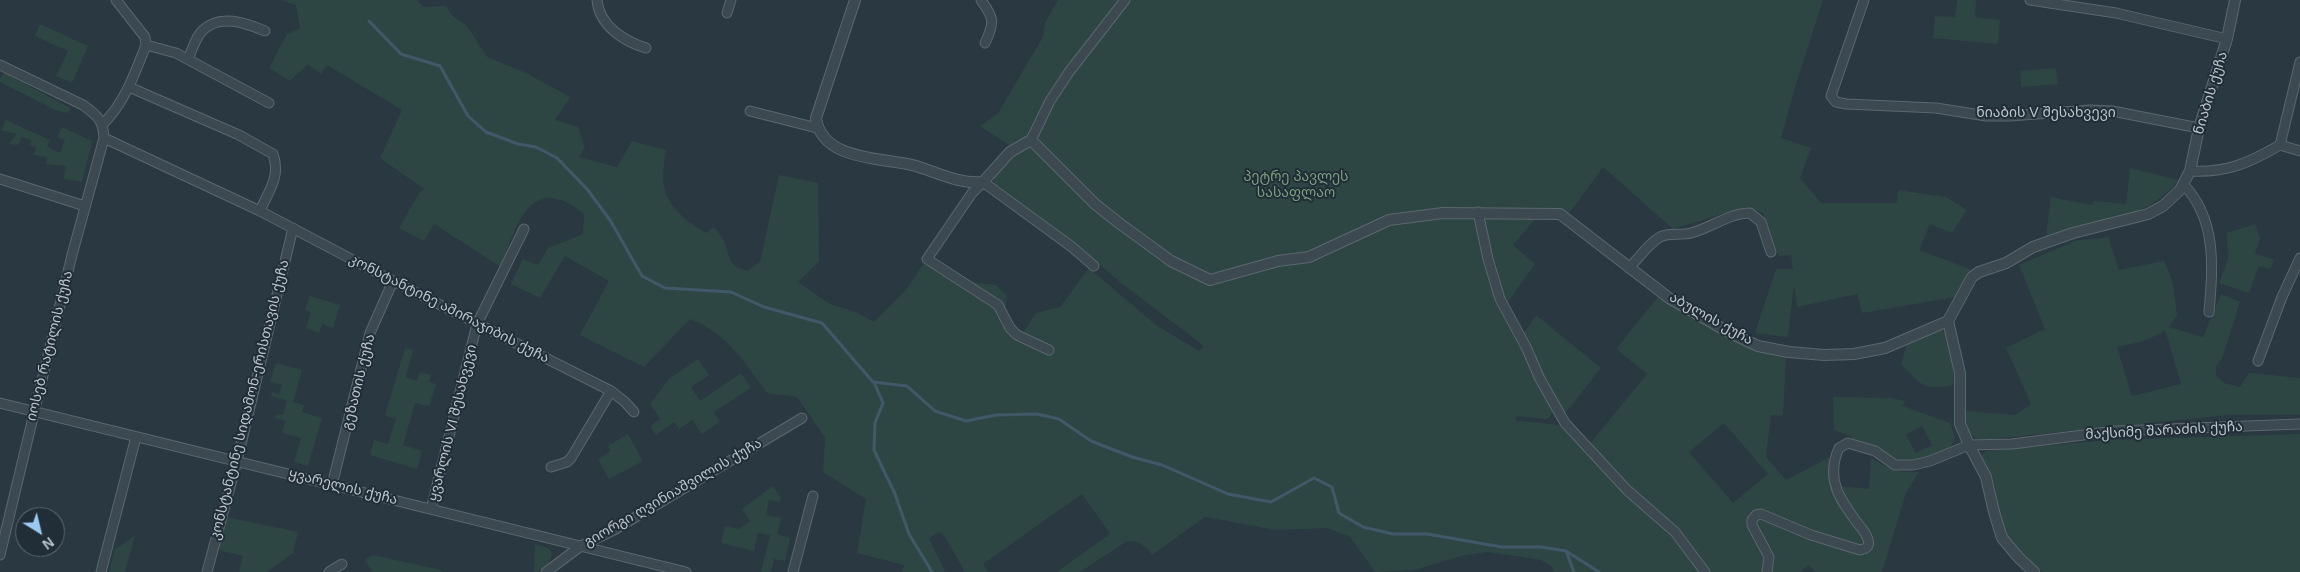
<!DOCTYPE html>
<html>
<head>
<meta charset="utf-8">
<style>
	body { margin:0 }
	#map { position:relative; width:2300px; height:572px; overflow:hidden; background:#293841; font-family:Helvetica,sans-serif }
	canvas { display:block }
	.north { position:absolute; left:15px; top:507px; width:50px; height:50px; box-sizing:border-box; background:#222e37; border:1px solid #5f6a72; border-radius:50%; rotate:144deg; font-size:14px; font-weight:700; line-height:20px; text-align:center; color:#bac4cb }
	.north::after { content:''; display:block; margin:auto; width:18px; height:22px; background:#99caf2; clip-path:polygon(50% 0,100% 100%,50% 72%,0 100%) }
</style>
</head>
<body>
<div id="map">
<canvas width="2300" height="572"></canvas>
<div class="north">N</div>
</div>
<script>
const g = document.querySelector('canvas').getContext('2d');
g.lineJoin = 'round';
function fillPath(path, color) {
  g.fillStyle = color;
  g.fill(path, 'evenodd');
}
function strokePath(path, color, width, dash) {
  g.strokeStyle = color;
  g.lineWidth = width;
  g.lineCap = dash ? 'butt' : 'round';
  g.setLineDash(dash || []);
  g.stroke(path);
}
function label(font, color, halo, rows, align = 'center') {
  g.font = font + ' Helvetica,"Noto Sans Georgian",sans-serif';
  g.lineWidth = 4;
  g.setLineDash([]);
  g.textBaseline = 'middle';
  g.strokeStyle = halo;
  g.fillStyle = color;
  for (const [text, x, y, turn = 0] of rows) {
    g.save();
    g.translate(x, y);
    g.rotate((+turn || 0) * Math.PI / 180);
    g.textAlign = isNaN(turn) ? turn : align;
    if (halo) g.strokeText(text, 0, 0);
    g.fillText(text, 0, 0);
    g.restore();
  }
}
fillPath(new Path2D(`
	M281 0H417L423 7 446 6 452 15 467 26 487 57 526 73 570 97 555 120 578 127 585 147 579 157 617 167 632 141 666 150C665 160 663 169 663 178 663 203 686 222 706 233L714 227C717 231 722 236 724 241 731 259 726 264 747 271L760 262 779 175 818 183 819 261 798 282 830 304 856 312 874 322 905 291 925 262 966 282 996 285 1007 296 1003 320 1022 334 1036 313 1060 307 1089 268 1156 325 1199 351 1204 346 1120 282 1075 243 994 183V176L1014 152 1010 146 980 126 998 113 1043 37 1045 23 1058 0H1823L1796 84 1781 138 1811 148 1800 178 1821 203H1897L1898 190 1946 197 1967 210 1952 233 1930 224 1919 250 1970 269 1956 297 1862 313 1857 294 1797 307 1794 285 1788 337 1755 333 1776 269H1793L1791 255 1779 256 1763 213 1746 207 1673 229 1603 167 1563 222 1554 219 1536 218 1513 245 1535 264 1506 305 1476 222 1515 334 1553 412 1549 418 1545 419 1517 416 1515 420 1565 426 1663 523 1702 572H1554L1552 567 1541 560 1488 552 1465 555 1414 570 1375 572 1350 537 1328 528 1276 530 1205 517 1152 555C1145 545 1140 541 1127 541L1080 572H1057L1110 534 1082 494 983 564 988 572H965L945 537 939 532 929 538 945 572H902L904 565 857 553 866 499 823 472 825 438 797 397 767 393C746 364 726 332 690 319L644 367 580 335 609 281 565 256 540 298 511 284 523 259 538 265 548 248 583 234 584 214C530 170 516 226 501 267L434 224 424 241 399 228 419 193 424 189 380 158 402 110 327 65 321 74 308 64 290 81 269 68 287 34 300 28 296 5Z
	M1957 0H1976L1975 17 2000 20 1998 44 1933 38 1935 16 1955 17Z
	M40 24 88 46 72 83 56 76 68 51 35 36Z
	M2056 68 2058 84 2021 87 2020 71Z
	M5 73 70 108 68 113 55 110 0 82V78Z
	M6 120 50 140 47 147 60 153 65 140 57 137 62 127 92 141 82 182 64 179 66 166 46 164 47 157 34 155 36 147 30 145 31 140 22 137 18 145 9 144 16 134 1 130Z
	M2130 168 2178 180C2150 219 2090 225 2046 237L2051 197 2092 205 2094 201 2126 204Z
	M2255 224 2260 238 2255 253 2274 260 2270 269 2259 266 2249 293 2219 283 2228 259 2227 233Z
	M2108 237 2119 270 2164 261 2173 283 2177 316 2169 327 2203 337 2221 294 2240 302 2223 356 2216 366V376L2224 383 2240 387 2249 373 2300 378V415H2228L1991 439H1976L1969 433 1964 423 1966 411 2015 415 2031 404 2006 348 2045 329 2019 265 2075 241ZM2165 330 2181 384 2132 396 2117 347C2135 343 2150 341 2165 330Z
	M310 296 340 305 333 328 322 324 319 333 306 328 311 312 305 310Z
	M1658 297 1712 328 1786 356 1783 416 1771 415 1766 457 1786 480 1830 457V473L1868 543 1859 547 1811 532 1760 511 1749 513C1744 530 1756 538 1762 551 1765 557 1764 565 1763 572H1707L1588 446 1647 374 1616 349ZM1724 423 1768 474 1733 503 1689 452Z
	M1536 315 1601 368 1564 415 1522 336Z
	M1940 328C1951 335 1955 373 1953 385 1922 391 1922 385 1901 364L1908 341Z
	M405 348 413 350 406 377 417 381 420 372 431 375 429 382 436 384 429 406 415 403 403 445 422 451 417 469 370 455 374 440 388 444 396 419 385 415Z
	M698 359 709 375 691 387 700 401 741 373 751 388 714 412 720 422 702 434 692 420 679 429 674 422 656 435 650 426 660 419 650 404 669 379Z
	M276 363 302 370 293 402 304 405 302 412 322 418 308 466 294 462 301 438 282 433 285 421 275 418 277 414 283 415 287 401 271 396 272 392 279 394 282 385 270 381Z
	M1833 397 1891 398 1905 401 1903 406 1950 423 1955 437 1953 443C1942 456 1916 465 1899 463 1883 461 1865 449 1851 442L1853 437 1834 430ZM1922 426 1932 445 1916 453 1906 435Z
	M628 434 643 461 609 479 598 459 611 451 608 446Z
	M2300 434V572H2043C2024 560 2004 540 2000 518 1995 492 1998 479 1980 456L1987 451 2109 440Z
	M1871 458C1887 468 1900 474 1919 472L1906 493 1882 572H1816L1808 565 1801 572H1768L1770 557 1754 524 1757 517H1763L1860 554 1866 553 1871 546 1837 486 1869 489Z
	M773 486 781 498 780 502 769 500 766 515 781 518 777 534 790 538 785 561 774 559 771 572H761L770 535 758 533 754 551 721 543 725 526 739 529 750 521 742 509Z
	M226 517 298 532 293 553 267 572H239L243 556 218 550Z
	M135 536 125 572H109L115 549Z
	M535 545C561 547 553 562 537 572H534Z
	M373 555 441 570 442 572H372L365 560Z`), '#2e4643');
strokePath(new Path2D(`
	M369 21 401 54 440 66 468 116 486 132 518 144 536 147 557 158 587 189 610 220 642 276 665 288 731 292 764 307 822 323 873 382 907 386 935 411 966 421 996 415 1037 414 1059 419 1091 441 1132 457 1162 465 1228 494 1271 502 1314 478 1332 487 1339 513 1363 527 1393 534H1427L1502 547H1541L1566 551 1599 572
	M874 382 883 403 875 423 874 450 895 494 909 534 932 572
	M1566 551 1574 572`), '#405969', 3);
const minor = new Path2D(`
	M116 0 145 37 146 45
	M597 0C599 25 623 41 646 48
	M981 0C994 18 995 22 985 43
	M1864 0 1831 96 1836 102 1846 104 1936 108 1986 116H2010L2090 110 2112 111 2199 128
	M2030 0 2116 13 2227 39
	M727 13 731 0
	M146 45 176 53 269 103
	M188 59C192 51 195 38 202 31 219 13 246 23 265 31
	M0 65 83 105C98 116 103 120 104 138L260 211 393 281 611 391 625 402 634 412
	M129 87 239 135 273 154C281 176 269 190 260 211
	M750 111 817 128
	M103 124C125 102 135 73 146 45
	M1031 140 1050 101 1069 72 1125 0
	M2280 145 2300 62
	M2190 171C2227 173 2249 163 2280 145L2300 151
	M0 179 85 206
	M2183 184C2217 219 2213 267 2209 312
	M1478 212 1488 259 1500 299 1526 347 1540 379 1565 423 1627 490 1675 532 1705 572
	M1629 268C1639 258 1648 244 1660 237 1670 232 1680 236 1691 233 1711 228 1729 213 1750 213L1761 222 1771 252
	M1049 350 1017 335 1010 328 998 305 927 259 972 193 983 182 1072 247 1094 266
	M2258 361 2282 297 2300 258
	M0 403 686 572
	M551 467 567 462 571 458 611 391
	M332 485 370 333 393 281
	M431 509 477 324 524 229
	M0 555 72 255 104 138
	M101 572 136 437
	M207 572 237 461 293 228
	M329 572 342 564
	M546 572 581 546 614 530 802 418
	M793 572 813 496
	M1767 572 1769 557 1752 525V520L1756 515 1761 514 1811 535 1860 550C1871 548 1870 542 1865 533 1845 506 1823 483 1839 448L1848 443 1875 451 1895 465H1913L1930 461 1969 445 2012 444 2115 431 2300 424`);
const tertiary = new Path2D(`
	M855 0 816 118C822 162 884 157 916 166 938 173 959 184 983 182L1010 152 1031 140 1095 204 1119 223 1171 261 1210 280 1278 261 1309 257 1389 220 1443 213 1560 214 1669 298 1730 333 1758 346 1789 352 1824 355 1854 354 1885 348 1948 321 1972 277 1979 272 2006 263 2033 247 2073 233 2148 214 2163 206 2180 190 2190 171 2199 128 2227 39 2235 0
	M1948 321 1960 373V424L1969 445 1986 477 1994 512 2002 538 2019 558 2034 572`);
strokePath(minor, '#5b676f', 11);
strokePath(tertiary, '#5b676f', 12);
strokePath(minor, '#3d4951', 9);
strokePath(tertiary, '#3d4951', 10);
label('14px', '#bac4cb', '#222e37', [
	["ნიაბის ქუჩა",2211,93,-73],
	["ნიაბის V შესახვევი",2046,113],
	["კონსტანტინე ამირაჯიბის ქუჩა",449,309,27],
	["აბულის ქუჩა",1711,319,29],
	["იოსებ რატილის ქუჩა",50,346,-76],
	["გეზათის ქუჩა",359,382,-76],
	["კონსტანტინე სიდამონ-ერისთავის ქუჩა",250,400,-76],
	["ყვარლის VI შესახვევი",453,423,-76],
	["მაქსიმე შარაძის ქუჩა",2164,431,-3],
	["ყვარელის ქუჩა",343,487,14],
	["გიორგი ღვინიაშვილის ქუჩა",673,493,-30]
]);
label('14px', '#7a9f7c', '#222e37', [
	["პეტრე პავლეს",1296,177],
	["სასაფლაო",1296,193]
]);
</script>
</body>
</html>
